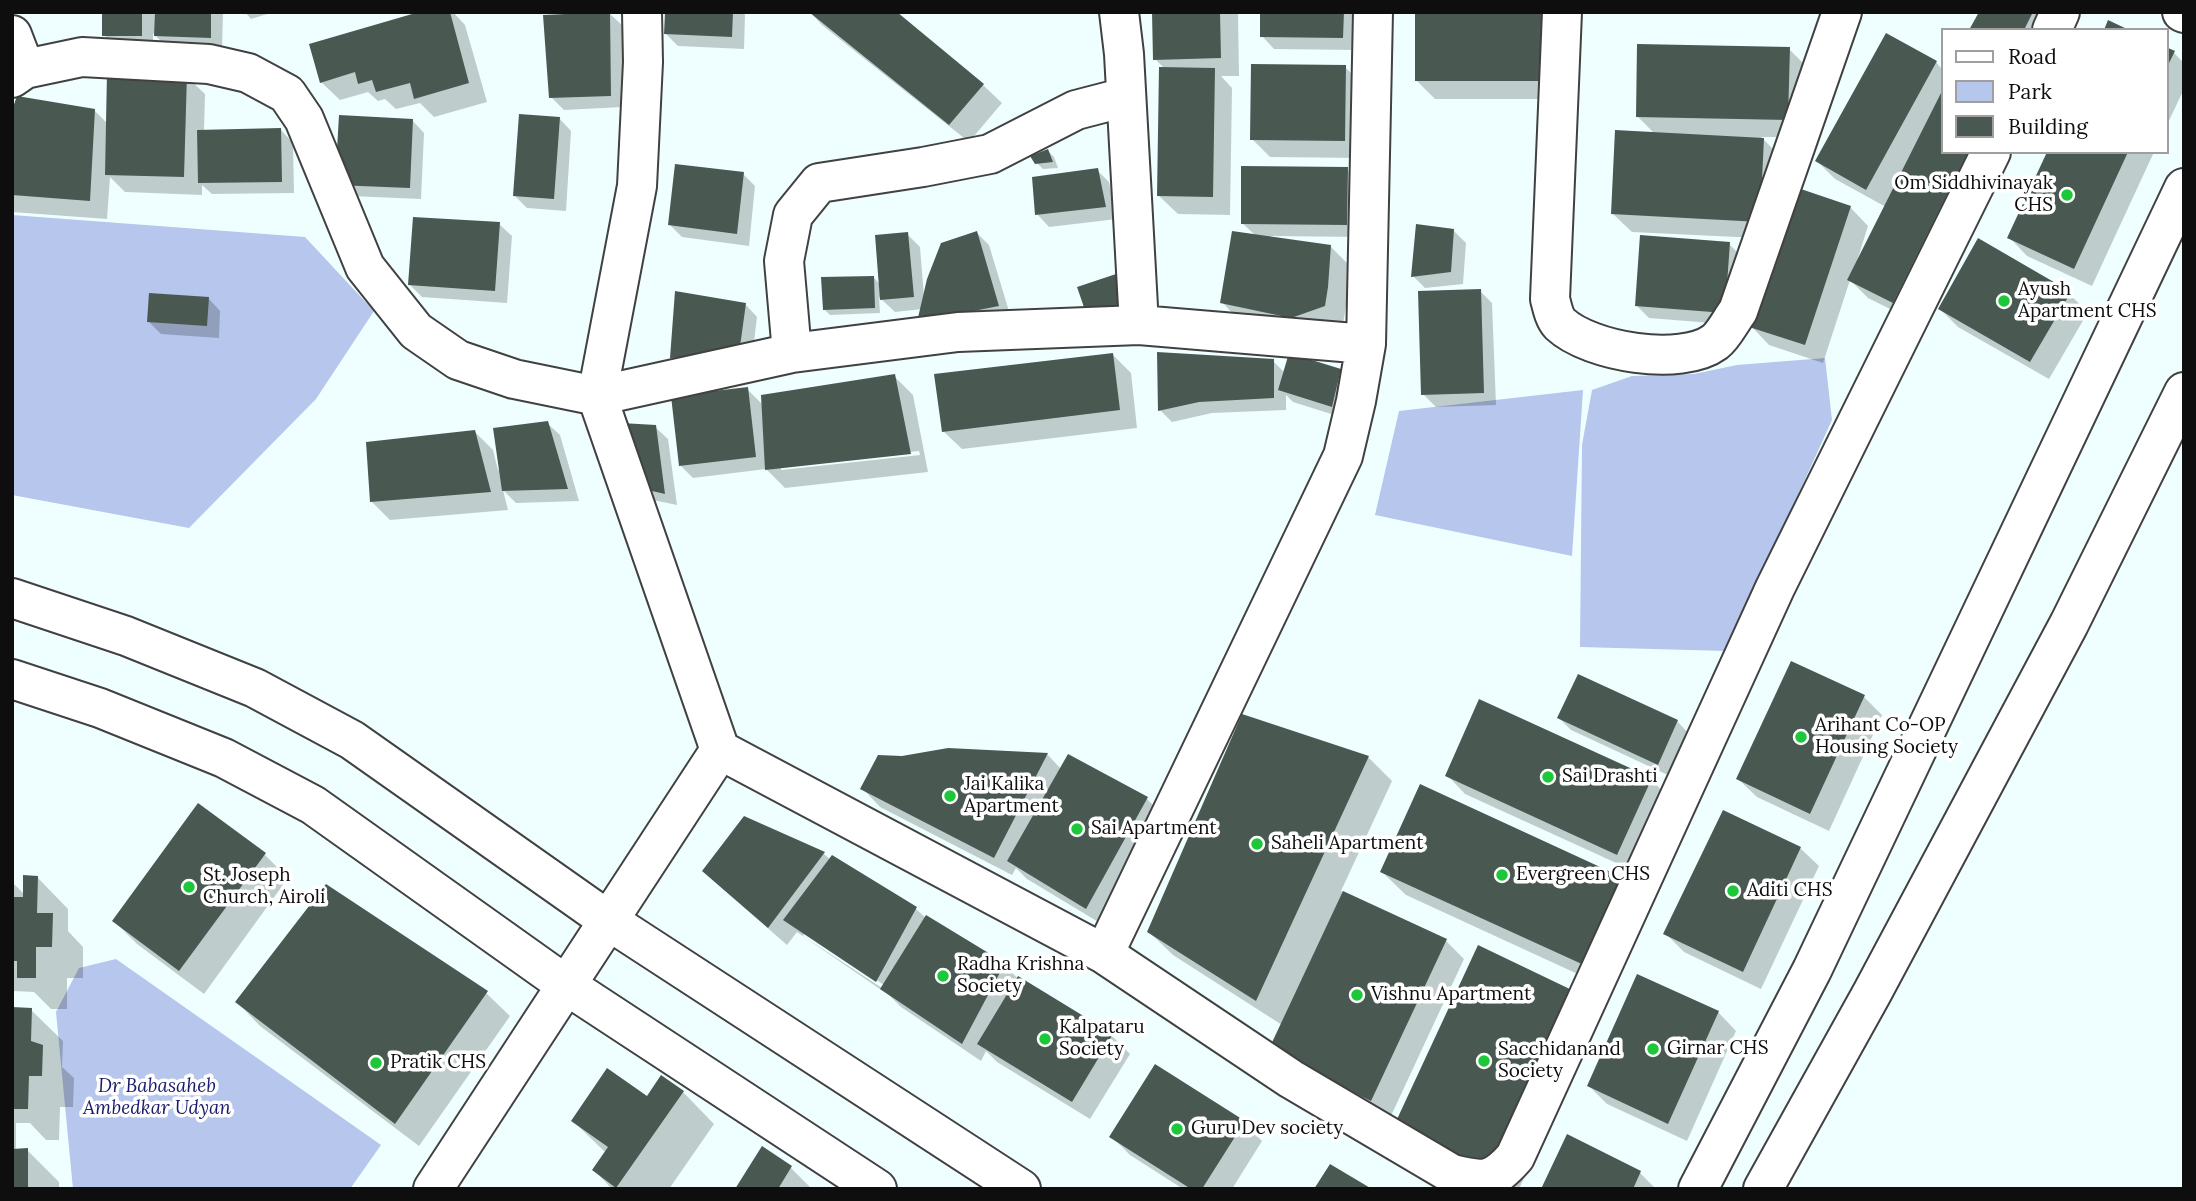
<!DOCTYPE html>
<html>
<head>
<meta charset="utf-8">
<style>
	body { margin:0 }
	#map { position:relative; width:2196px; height:1201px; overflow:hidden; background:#efffff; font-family:Lora,serif }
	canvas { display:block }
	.frame { position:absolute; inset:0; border:14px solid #0e0e0e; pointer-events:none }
	.legend { position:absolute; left:1941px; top:28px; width:228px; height:126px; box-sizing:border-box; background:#fff; border:2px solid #9f9f9f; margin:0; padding:9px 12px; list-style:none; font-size:21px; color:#0e0e0e }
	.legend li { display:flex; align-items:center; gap:14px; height:35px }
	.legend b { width:35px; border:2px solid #9f9f9f }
</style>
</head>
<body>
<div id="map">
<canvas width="2196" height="1201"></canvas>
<div class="frame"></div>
<ul class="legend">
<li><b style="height:9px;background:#fff"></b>Road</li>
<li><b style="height:19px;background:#b6c6ec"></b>Park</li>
<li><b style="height:19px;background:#4a5852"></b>Building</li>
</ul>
</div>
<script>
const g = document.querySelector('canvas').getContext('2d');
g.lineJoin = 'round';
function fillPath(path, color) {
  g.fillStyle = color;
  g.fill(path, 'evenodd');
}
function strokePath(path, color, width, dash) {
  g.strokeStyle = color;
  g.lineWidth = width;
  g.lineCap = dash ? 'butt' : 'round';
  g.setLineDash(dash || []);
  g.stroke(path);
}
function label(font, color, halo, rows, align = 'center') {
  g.font = font + ' Lora,serif';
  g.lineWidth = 7;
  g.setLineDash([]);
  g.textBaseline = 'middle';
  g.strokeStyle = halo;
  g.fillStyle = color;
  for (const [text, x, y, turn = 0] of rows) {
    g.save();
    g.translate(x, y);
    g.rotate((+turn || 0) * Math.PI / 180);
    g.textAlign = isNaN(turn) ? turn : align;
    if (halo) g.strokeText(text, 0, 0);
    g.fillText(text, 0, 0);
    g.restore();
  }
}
fillPath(new Path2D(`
	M12 215 305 237 374 311 316 399 189 528 12 495Z
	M1825 358 1832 420 1727 651 1580 647 1582 445 1592 390 1632 376 1694 374 1737 365Z
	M1583 390 1572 556 1375 515 1399 411Z
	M116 959 381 1145 350 1189H73L56 1012 79 968Z`), '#b6c6ec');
fillPath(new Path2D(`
	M104 12H223L222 50 168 48 153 33V47H116L104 35Z
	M245 12H274L251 19Z
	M425 12H453L465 25 487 102 434 117 420 103 396 109 385 99 378 101 368 92 340 100 321 82Z
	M666 12H743L745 15 744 49 678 46 666 34Z
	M810 12H894L983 85 1002 103 969 142 822 25Z
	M1153 12H1238L1239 76H1221L1232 88 1230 215 1178 214 1159 196 1165 69 1155 59Z
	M1262 12H1356L1355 50 1274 49 1262 36Z
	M1561 12V99H1435L1417 81Z
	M1981 12H2052L2042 30H1971Z
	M609 13 622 25 623 107 564 110 551 97Z
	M1789 49 1807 67 1806 137H1761L1782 158 1778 239 1632 232 1613 214 1655 134 1638 117Z
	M2166 49 2174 53 2184 63V89L2166 127Z
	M1936 62 1942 69V152H1996L1912 320 1868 298 1850 280 1823 363 1769 345 1751 326 1850 207 1868 226 1857 261 1859 262 1886 207 1835 179 1817 161Z
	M1345 67 1364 86 1362 158 1270 157 1252 139Z
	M186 76 205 94 204 131 281 130 293 143 294 193 212 194 202 185V195L125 192 110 177 107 219 12 212V115L94 110 108 124Z
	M559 118 571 131 566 211 527 208 515 196Z
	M412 120 424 133 421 199 350 196 337 184Z
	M1048 151 1054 157 1058 168 1043 169 1037 163Z
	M2049 152H2154L2092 286 2027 256 2009 237Z
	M1347 169 1360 182 1359 237 1271 236 1270 238 1330 246 1349 265 1346 306 1343 324 1240 321 1222 302 1256 236 1242 223Z
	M1097 170 1109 182 1117 219 1049 227 1037 214Z
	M743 174 755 186 749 246 682 237 670 225Z
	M499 224 512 236 507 303 422 297 410 285Z
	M1453 230 1466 243 1463 284 1425 288 1413 276Z
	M977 233 989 245 1011 318 922 309 895 312 879 297 880 313 830 315 824 309 873 277 881 285 907 234 920 247 924 297Z
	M1729 244 1741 256 1736 325 1649 318 1637 306Z
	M1480 291 1492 303 1496 405 1436 407 1423 394Z
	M2069 294 2088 312 2049 379 1958 327 1940 309Z
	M208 298 220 311 219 338 161 334 149 322Z
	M745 304 757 317 751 366 684 370 672 358Z
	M1113 355 1131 373 1137 428 962 449 943 431Z
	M1291 355 1341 371 1353 383 1344 418 1293 402 1286 395V410L1212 413 1172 422 1160 410 1273 361 1285 373Z
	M894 376 913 395 928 472 785 488 766 469 693 478 680 465 747 389 763 405ZM919 451 920 455 781 470V467Z
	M547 423 560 435 579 501 516 503 503 490 508 510 390 520 372 502 475 432 493 450 498 470 500 469Z
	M655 427 668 439 677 505 653 500 641 487Z
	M1864 697 1882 715 1829 831 1757 797 1738 779Z
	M1243 716 1369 758 1392 781 1341 891 1446 941 1464 959 1390 1118 1270 1051 1282 1025 1173 955 1149 932Z
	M1559 718 1677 721 1689 734 1670 776 1571 730Z
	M1047 754 1061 769 1147 799 1165 817 1105 926 1027 879 1016 868 1012 875 880 807 862 788Z
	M1447 775 1651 779 1669 798 1636 872 1465 794Z
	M1420 787 1608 988 1406 895 1382 872Z
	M745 818 824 854 831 860 833 858 916 909 926 918 1004 964 1018 979 1111 1035 1130 1054 1090 1119 997 1062 986 1051 981 1061 901 1007 890 996 797 932 787 945 723 889ZM805 933 884 985 882 988 803 936Z
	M1800 848 1819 866 1761 989 1684 952 1666 934Z
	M265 855 288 878 204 994 137 944 114 921Z
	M37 877 68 909V931L83 947V978H67V1009H51L34 992 13 991V1009L31 1010 63 1041 62 1067 74 1078 73 1107H60L59 1140H46L30 1123H16V1150H27L59 1182V1189H12V882L24 894Z
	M486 993 510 1016 419 1146 260 1026 237 1002Z
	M1718 1012 1736 1031 1687 1141 1607 1104 1589 1086Z
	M1599 1017 1519 1189H1491Z
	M683 1092 714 1124 669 1189H612L594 1170 606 1153 573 1121 647 1098Z
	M1243 1122 1262 1141 1232 1189H1183L1130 1155 1112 1137Z
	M791 1168 812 1189H737Z
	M1640 1173 1656 1189H1542Z`), '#0003');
fillPath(new Path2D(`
	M102 12H142V36H102Z
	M155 12H211V38L154 36Z
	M419 12H450L469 83 414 99 410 83 376 92 372 80 358 84 355 72 320 83 309 44Z
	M610 12 611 96 549 98 543 15Z
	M665 12H733L732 37 664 34Z
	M809 12H897L984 84 949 125Z
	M1152 12H1220L1221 58 1153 60Z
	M1260 12H1344L1343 38 1260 37Z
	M1415 12H1544V81H1415Z
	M1979 12H2033L2024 30H1969Z
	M2108 20 2129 30H2104Z
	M1886 33 1937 61 1866 190 1815 161Z
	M1637 44 1790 47 1788 120 1636 117Z
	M2166 47 2175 51 2166 69Z
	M1251 64 1346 65 1345 141 1250 140Z
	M1159 67 1215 68 1213 197 1157 196Z
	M107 72 187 74 184 177 105 175Z
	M1942 91V152H1968L1893 303 1847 280Z
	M17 96 95 109 90 201 12 195V110Z
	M519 114 560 117 554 199 513 196Z
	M339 115 413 119 410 188 335 185Z
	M281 128 282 182 198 183 197 130Z
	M1615 130 1764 138 1760 222 1611 214Z
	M1048 149 1053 162 1035 164 1030 156Z
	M2047 152H2128L2074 269 2007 238Z
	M675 164 744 172 737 234 668 225Z
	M1241 166 1348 167 1347 225 1241 224Z
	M1098 168 1106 207 1035 215 1032 177Z
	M1795 187 1851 206 1805 345 1749 327Z
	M413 217 500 222 495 291 408 285Z
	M1416 224 1454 229 1451 272 1411 277Z
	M977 231 999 306 917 322 927 279 941 243Z
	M1232 231 1331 245 1328 287 1325 306 1291 318 1220 303Z
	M908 232 914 297 880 300 875 235Z
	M1640 235 1730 242 1725 313 1635 306Z
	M1978 238 2071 292 2030 362 1938 309Z
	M1122 272 1131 301 1087 316 1077 287Z
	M874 276 875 308 823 310 821 277Z
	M1481 289 1484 393 1421 395 1418 291Z
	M675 291 746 303 739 354 670 358Z
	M149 293 209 297 207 326 147 322Z
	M1157 352 1274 359V398L1199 402 1158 411Z
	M1113 353 1120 410 942 432 934 374Z
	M1289 353 1341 369 1332 407 1278 390Z
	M895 374 911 454 765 470 761 395Z
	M748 387 756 457 679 466 671 396Z
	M548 421 568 489 502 491 493 428Z
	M621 423 656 425 665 494 639 488Z
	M475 430 491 492 370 502 366 442Z
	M1791 661 1865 695 1810 814 1736 779Z
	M1578 674 1678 720 1658 765 1557 718Z
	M1479 699 1652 778 1617 855 1445 776Z
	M1242 714 1369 756 1256 1001 1147 932Z
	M948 748 1048 753 994 858 860 789 878 755 902 756Z
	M1068 754 1148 797 1086 909 1007 861Z
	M1420 784 1624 878 1584 965 1380 872Z
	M198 803 266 853 179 971 112 921Z
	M1723 810 1801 847 1743 972 1663 934Z
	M744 816 825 852 768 928 702 871Z
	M832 855 917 907 876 982 783 920Z
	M23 875 38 876 37 913H53L52 947H36V978H17V961H12V897H23Z
	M326 884 488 991 395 1124 235 1002Z
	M1343 891 1447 939 1371 1101 1268 1051Z
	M926 915 1005 963 962 1044 880 989Z
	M1478 945 1576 992 1490 1177 1392 1130Z
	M1637 974 1719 1011 1668 1124 1587 1086Z
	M1018 976 1113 1034 1072 1102 977 1044Z
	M12 1007 32 1008 31 1041 43 1045 42 1076H29L28 1109H13Z
	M1155 1064 1245 1121 1202 1189H1191L1109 1137Z
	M607 1068 647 1096 661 1075 684 1091 616 1188 592 1170 608 1147 571 1121Z
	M1567 1134 1641 1171 1633 1189H1541Z
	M762 1146 792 1166 778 1189H735Z
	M28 1148V1189H12V1149Z
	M1330 1164 1372 1189H1314Z`), '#4a5852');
const minor = new Path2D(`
	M642 12 643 62 637 186 597 396 720 750 1104 954 1291 1079 1452 1174C1484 1182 1493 1182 1515 1157L1775 588 1991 152
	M1119 12 1124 54 1139 325
	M1562 12 1550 299C1552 306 1554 318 1560 324 1590 352 1681 367 1715 342 1724 335 1731 320 1738 311L1842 12
	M2182 12 2184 13
	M2052 30 2060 12
	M12 35 25 69
	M12 78 25 69 82 57 209 64 248 73 287 94 304 119 365 267 416 331 458 360 514 379 597 396 792 353 958 332 1139 325 1366 344
	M792 353 784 261 793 215 819 183 923 167 990 154 1076 110 1126 97
	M12 598 126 636 255 688 352 740 609 921 1021 1189
	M12 679 100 708 224 758 313 805 566 985 877 1189
	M1104 954 1343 456 1356 401 1366 344 1373 12
	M433 1189 720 750
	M1698 1189 1812 970 2184 188
	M1763 1189 1872 993 2069 624 2184 392`);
strokePath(minor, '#414141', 42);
strokePath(minor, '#fff', 38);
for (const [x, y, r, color] of [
	[2067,195,7,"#1cc839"],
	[2004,301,7,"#1cc839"],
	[1801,737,7,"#1cc839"],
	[1548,777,7,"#1cc839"],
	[950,796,7,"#1cc839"],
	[1077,829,7,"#1cc839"],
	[1257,844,7,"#1cc839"],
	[1502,875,7,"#1cc839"],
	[189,887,7,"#1cc839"],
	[1733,891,7,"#1cc839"],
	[943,976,7,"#1cc839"],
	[1357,995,7,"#1cc839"],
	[1045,1039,7,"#1cc839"],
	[1653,1049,7,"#1cc839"],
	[1484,1061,7,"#1cc839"],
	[376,1063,7,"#1cc839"],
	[1177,1129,7,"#1cc839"]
]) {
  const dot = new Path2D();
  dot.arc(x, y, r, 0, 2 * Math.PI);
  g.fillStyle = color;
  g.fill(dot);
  strokePath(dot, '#fff', 2.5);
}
label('19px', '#0e0e0e', '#fff', [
	["Om Siddhivinayak",2053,184,"right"],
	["CHS",2053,206,"right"],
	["Ayush",2018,290],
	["Apartment CHS",2018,312],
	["Arihant Co-OP",1815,726],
	["Housing Society",1815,748],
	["Sai Drashti",1562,777],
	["Jai Kalika",964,785],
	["Apartment",964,807],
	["Sai Apartment",1091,829],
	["Saheli Apartment",1271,844],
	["Evergreen CHS",1516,875],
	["St. Joseph",203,876],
	["Church, Airoli",203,898],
	["Aditi CHS",1747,891],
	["Radha Krishna",957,965],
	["Society",957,987],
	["Vishnu Apartment",1371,995],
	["Kalpataru",1059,1028],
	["Society",1059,1050],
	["Girnar CHS",1667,1049],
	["Sacchidanand",1498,1050],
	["Society",1498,1072],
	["Pratik CHS",390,1063],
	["Guru Dev society",1191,1129]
], 'left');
label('italic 19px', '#1a1a6b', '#fff', [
	["Dr Babasaheb",157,1087],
	["Ambedkar Udyan",157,1109]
]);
</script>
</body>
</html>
